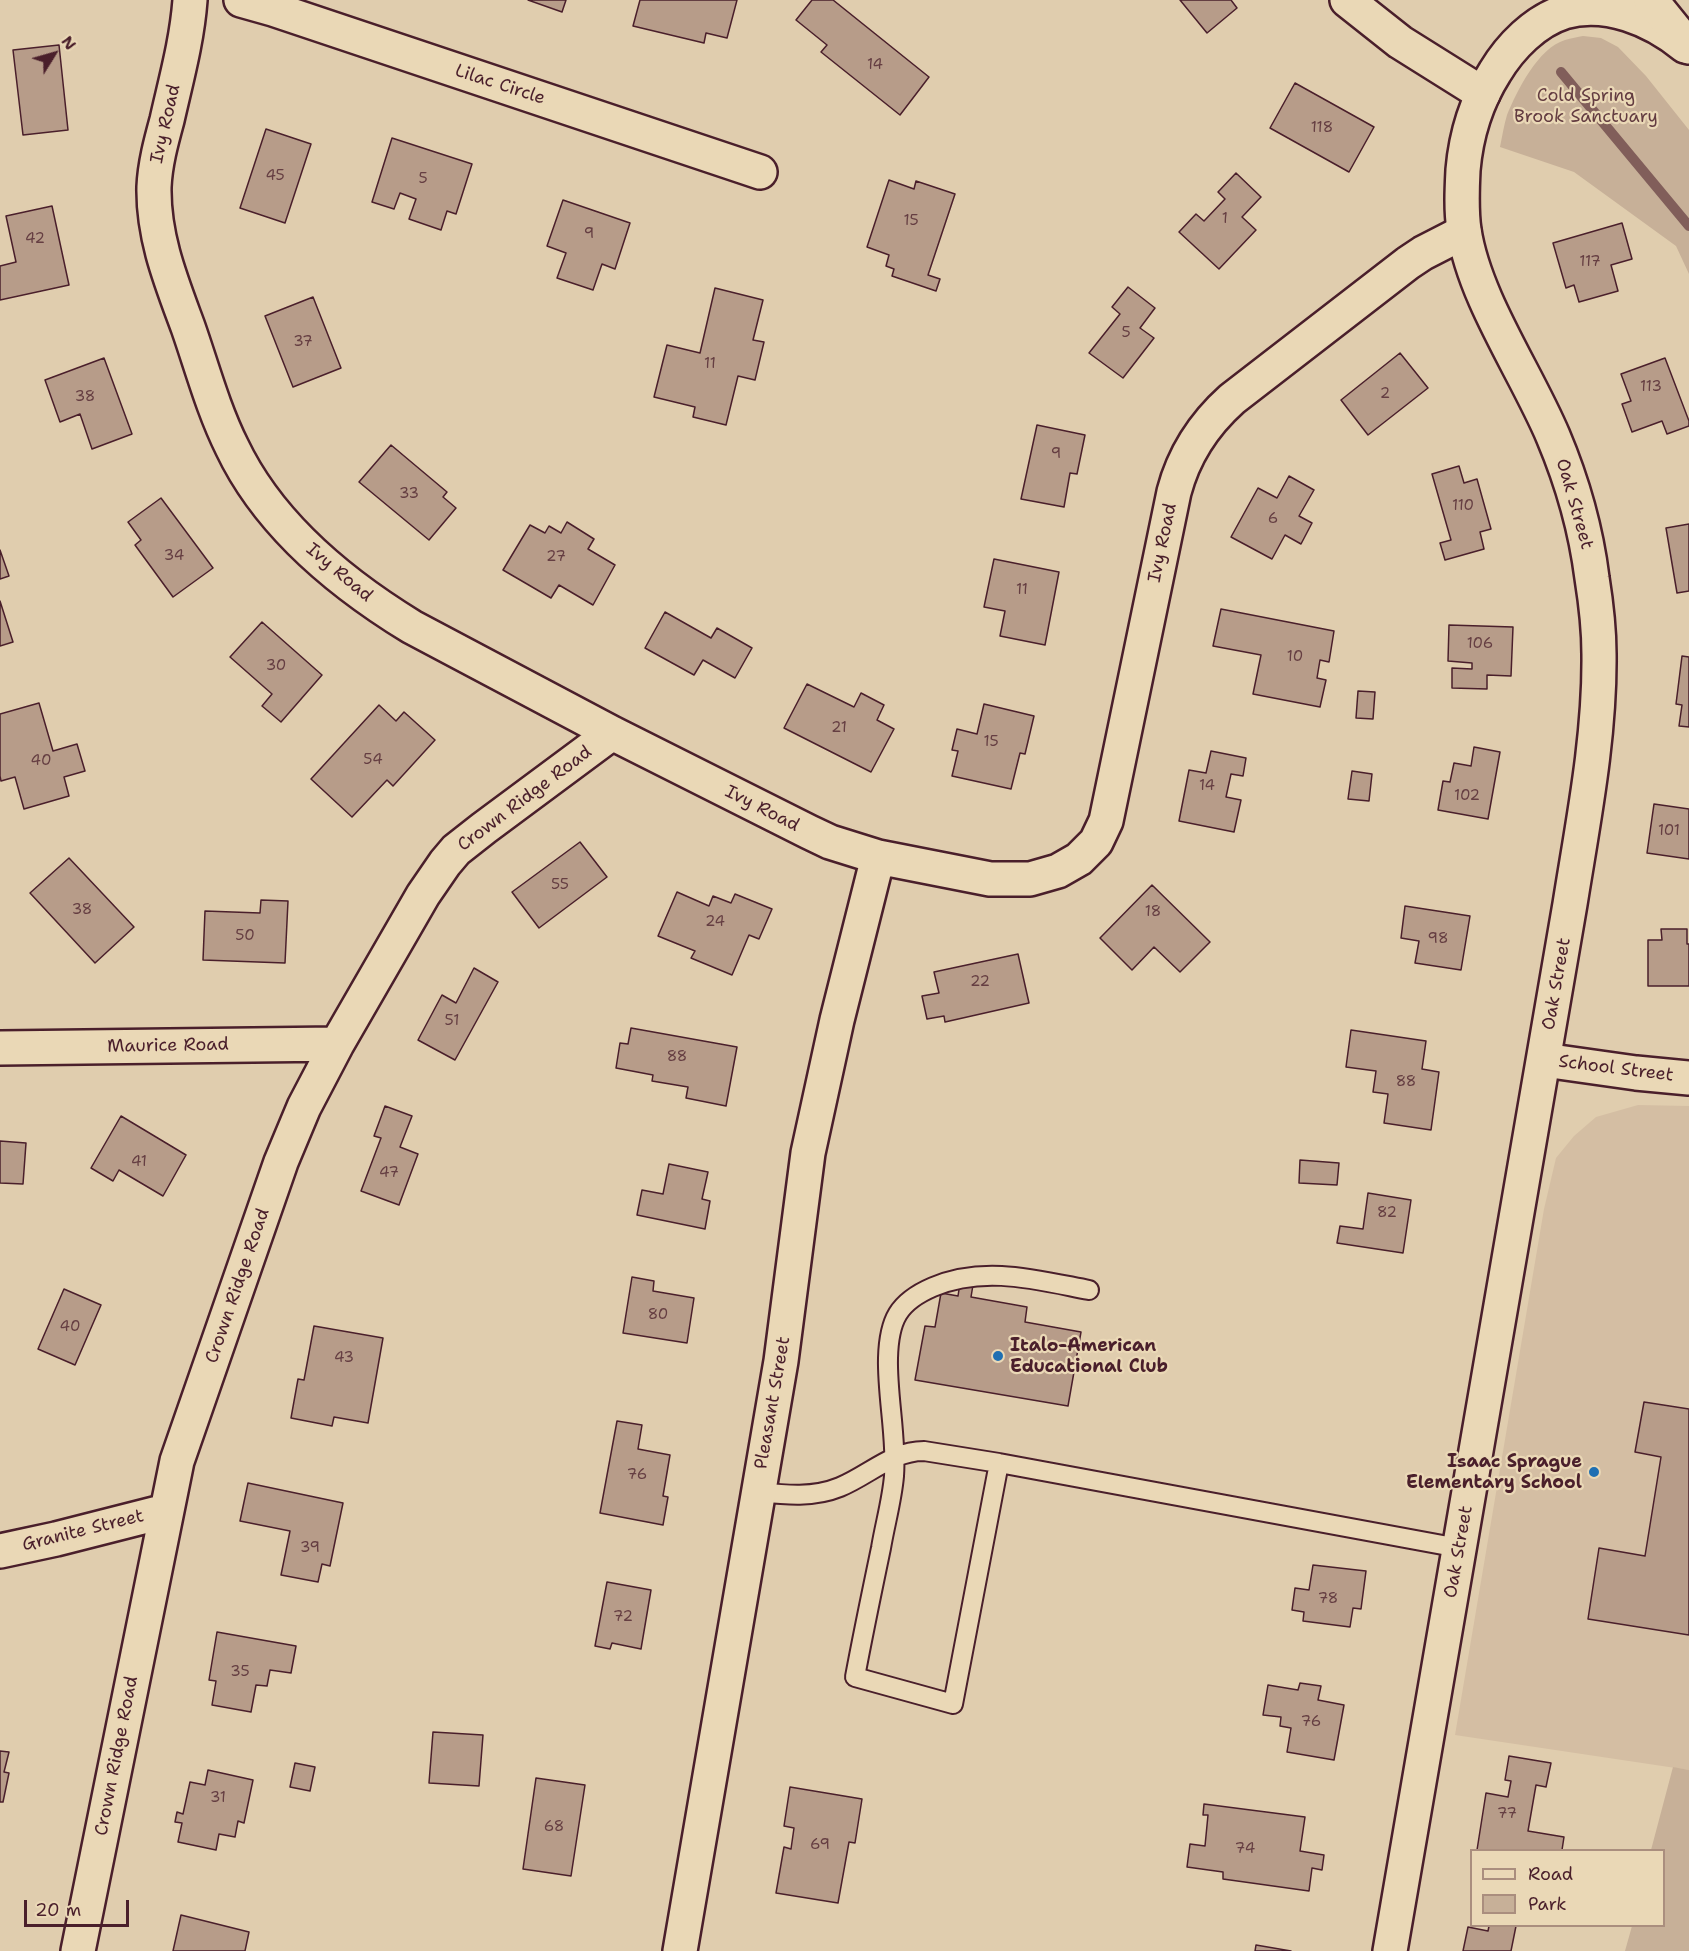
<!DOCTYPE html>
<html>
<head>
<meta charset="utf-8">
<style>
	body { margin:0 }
	#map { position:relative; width:1689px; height:1951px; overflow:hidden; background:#e0cdae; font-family:"Shantell Sans",sans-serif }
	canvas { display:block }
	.legend { position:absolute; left:1470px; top:1849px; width:195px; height:78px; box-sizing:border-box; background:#ead8b6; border:2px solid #aa8e7e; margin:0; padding:8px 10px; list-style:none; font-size:18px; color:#4a1f2b }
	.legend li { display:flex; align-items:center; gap:12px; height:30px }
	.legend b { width:30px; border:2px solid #aa8e7e }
	.north { position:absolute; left:24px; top:24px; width:60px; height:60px; -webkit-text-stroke:4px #ead8b6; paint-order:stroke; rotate:53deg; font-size:16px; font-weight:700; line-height:24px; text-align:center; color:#4a1f2b }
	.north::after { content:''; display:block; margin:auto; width:21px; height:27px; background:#4a1f2b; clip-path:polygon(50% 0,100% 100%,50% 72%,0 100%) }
	.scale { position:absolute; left:24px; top:1900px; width:105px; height:27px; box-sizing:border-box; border:3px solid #4a1f2b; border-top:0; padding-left:8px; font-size:18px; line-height:21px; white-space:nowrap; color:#4a1f2b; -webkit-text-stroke:4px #ead8b6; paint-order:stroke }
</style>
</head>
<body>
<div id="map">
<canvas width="1689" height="1951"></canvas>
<ul class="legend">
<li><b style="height:8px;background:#ead8b6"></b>Road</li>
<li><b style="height:16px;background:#c7b098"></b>Park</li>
</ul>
<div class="north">N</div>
<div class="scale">20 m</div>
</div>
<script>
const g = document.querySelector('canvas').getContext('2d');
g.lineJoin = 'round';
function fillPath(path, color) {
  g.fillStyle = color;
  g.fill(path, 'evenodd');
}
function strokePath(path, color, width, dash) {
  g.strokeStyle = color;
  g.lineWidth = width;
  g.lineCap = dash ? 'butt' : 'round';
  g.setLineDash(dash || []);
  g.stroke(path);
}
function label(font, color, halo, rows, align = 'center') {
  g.font = font + ' "Shantell Sans",sans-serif';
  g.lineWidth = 4.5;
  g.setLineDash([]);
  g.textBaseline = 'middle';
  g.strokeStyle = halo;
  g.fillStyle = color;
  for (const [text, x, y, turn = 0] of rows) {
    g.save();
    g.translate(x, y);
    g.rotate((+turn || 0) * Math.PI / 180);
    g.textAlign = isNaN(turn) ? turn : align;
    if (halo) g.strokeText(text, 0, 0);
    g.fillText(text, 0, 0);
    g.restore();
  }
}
fillPath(new Path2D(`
	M1638 1105 1689 1106V1770L1455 1735 1544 1209 1556 1158 1574 1136 1596 1117Z`), '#d4bea3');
fillPath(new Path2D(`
	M1583 36 1601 38 1618 47 1646 76 1689 130V274L1676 246 1574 172 1500 147C1502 137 1504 125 1507 115 1517 91 1538 48 1565 40 1571 38 1578 37 1583 36Z
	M1673 1767 1689 1770V1951H1625L1632 1926H1664V1850H1651Z`), '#c7b098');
strokePath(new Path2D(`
	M1561 72 1689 226`), '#815e5a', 10);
const building = new Path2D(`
	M528 0H566L562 12Z
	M640 0H737L727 38 706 33 704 43 633 26Z
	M812 0H833L929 77 900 115 821 52 827 45 796 20Z
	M1180 0H1231L1237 8 1207 33Z
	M59 45 68 130 23 135 13 50Z
	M1295 83 1374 127 1349 172 1270 128Z
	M266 129 311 144 285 223 240 208Z
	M392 138 472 164 456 214 447 211 441 230 409 219 416 199 400 193 394 209 372 202Z
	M1236 173 1261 197 1242 217 1256 230 1219 269 1179 232 1196 214 1204 221 1225 199 1218 192Z
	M889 180 914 189 916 181 955 194 928 275 940 279 936 291 892 276 894 269 886 266 889 255 867 247Z
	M563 200 630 223 615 269 602 264 593 290 557 278 566 253 547 246Z
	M52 206 69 285 0 300V266L16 262 6 216Z
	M1622 223 1632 259 1611 265 1618 291 1579 302 1574 285 1566 288 1553 243Z
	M1128 287 1155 308 1140 328 1154 338 1123 378 1089 353 1120 314 1112 307Z
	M715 288 763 300 753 340 764 342 755 380 738 376 726 425 693 417 695 407 654 397 667 345 700 353Z
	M313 297 341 368 293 387 265 316Z
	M1400 353 1428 388 1368 435 1341 400Z
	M104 358 132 434 92 449 80 414 60 422 45 380Z
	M1665 358 1689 421V426L1667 434 1662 421 1632 432 1622 404 1631 401 1621 374Z
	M1037 425 1085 435 1077 474 1070 473 1064 507 1021 499Z
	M391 445 447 492 443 497 456 508 429 540 359 482Z
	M1459 466 1464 483 1477 479 1491 529 1480 532 1484 549 1445 560 1440 543 1451 540 1432 474Z
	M1289 476 1314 490 1299 516 1312 523 1301 544 1285 535 1272 559 1231 537 1258 488 1277 498Z
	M161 498 213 568 173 597 135 545 141 540 128 522Z
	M567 522 594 539 588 549 615 565 593 605 559 585 551 598 503 570 530 525 545 533 549 526 561 533Z
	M1689 524V591L1677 593 1666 528Z
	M0 550 9 576 0 579Z
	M994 559 1059 572 1045 645 1000 636 1005 611 984 607Z
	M0 601 13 642 0 646Z
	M1221 609 1334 631 1329 662 1320 660 1317 678 1326 680 1320 707 1253 694 1261 655 1213 646Z
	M665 612 711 638 717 628 752 648 735 678 703 660 694 675 645 648Z
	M262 622 322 675 281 722 262 706 272 694 230 657Z
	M1449 625 1513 627 1511 676 1487 675V689L1452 688V668L1472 669V663L1448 661Z
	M1682 656 1689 657V727L1679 726 1682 705 1676 704Z
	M807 684 854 707 861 693 884 705 877 720 894 729 871 772 784 728Z
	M1358 691 1375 692 1373 719 1356 718Z
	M39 703 53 751 77 744 85 771 64 777 69 796 24 809 15 777 1 781 0 776V714Z
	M984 704 1034 716 1025 754 1020 753 1011 789 952 776 958 751 952 750 957 729 977 734Z
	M379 705 396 721 404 712 435 740 393 786 387 780 352 817 311 779Z
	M1474 747 1500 752 1488 819 1438 810 1443 781 1450 782 1454 763 1471 766Z
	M1211 751 1246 758 1243 776 1231 774 1226 797 1241 800 1234 832 1179 821 1189 770 1206 773Z
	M1352 771 1372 774 1369 801 1348 799Z
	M1654 804 1689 809V859L1647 853Z
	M580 842 607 877 539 928 512 892Z
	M69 858 134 927 95 963 30 893Z
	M1152 885 1210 942 1180 972 1154 947 1132 970 1100 938Z
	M677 892 709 906 713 896 731 903 735 894 772 909 759 939 749 935 732 975 691 958 695 951 658 936Z
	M261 900 288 901 285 963 203 960 205 911 260 913Z
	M1405 906 1470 916 1461 970 1415 963 1419 941 1401 938Z
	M1661 929H1687V944H1689V986H1648V940H1662Z
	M1018 954 1029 1003 945 1022 944 1016 927 1019 922 996 939 993 934 972Z
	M474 968 498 982 455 1060 418 1040 442 995 456 1003Z
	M631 1028 737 1047 726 1106 686 1098 688 1087 652 1081 653 1075 616 1068 620 1043 628 1044Z
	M1351 1030 1426 1041 1422 1069 1439 1072 1431 1130 1384 1123 1388 1094 1373 1092 1376 1071 1346 1067Z
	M385 1106 412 1116 400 1147 418 1154 399 1205 361 1191 381 1138 374 1136Z
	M121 1116 186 1155 163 1196 119 1170 113 1181 91 1168Z
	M0 1141 26 1143 23 1184 0 1183Z
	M1300 1160 1339 1163 1337 1185 1299 1183Z
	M669 1164 708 1172 702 1199 710 1201 705 1229 637 1215 642 1190 663 1194Z
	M1368 1193 1411 1200 1403 1253 1337 1243 1340 1226 1363 1229Z
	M632 1277 654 1281 653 1291 694 1298 687 1343 623 1333Z
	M960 1283 973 1285 971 1297 1027 1307 1025 1322 1081 1332 1068 1406 915 1380 925 1326 935 1327 941 1293 958 1296Z
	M64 1289 101 1305 75 1365 38 1349Z
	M314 1326 383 1338 368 1423 334 1417 332 1426 291 1418 298 1379 304 1380Z
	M1644 1402 1689 1409V1635L1588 1619 1599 1548 1645 1556 1661 1457 1635 1452Z
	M617 1421 642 1425 638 1449 670 1455 663 1496 668 1497 663 1525 600 1513Z
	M248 1483 343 1503 330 1566 322 1564 318 1582 281 1575 290 1531 240 1521Z
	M1313 1565 1366 1571 1361 1609 1353 1608 1350 1627 1303 1621 1304 1612 1292 1610 1295 1588 1309 1590Z
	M607 1582 651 1590 641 1649 612 1643 610 1649 595 1646Z
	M217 1632 296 1646 291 1673 270 1670 267 1686 256 1685 251 1712 212 1705 216 1681 209 1680Z
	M1300 1683 1321 1686 1318 1700 1344 1705 1334 1760 1287 1752 1291 1728 1280 1726 1281 1717 1263 1715 1268 1685 1298 1690Z
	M433 1732 483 1735 479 1786 429 1783Z
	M0 1751 9 1752 4 1772 9 1773 3 1802H0Z
	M1509 1756 1551 1763 1546 1787 1536 1785 1528 1831 1564 1837 1562 1850H1477L1486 1793 1508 1797 1511 1781 1505 1780Z
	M295 1763 315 1767 310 1791 290 1787Z
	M208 1770 253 1780 244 1823 238 1821 235 1837 219 1834 216 1850 178 1842 182 1823 175 1822 177 1812 183 1814 190 1782 205 1785Z
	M536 1778 585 1785 571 1876 523 1869Z
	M790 1787 862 1799 855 1843 849 1842 838 1903 776 1893 784 1847 791 1849 794 1828 784 1826Z
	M1204 1804 1305 1817 1300 1851 1324 1855 1322 1870 1312 1868 1309 1891 1223 1879V1872L1187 1867 1190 1844 1205 1846 1208 1815H1203Z
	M181 1915 249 1932 245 1951H173Z
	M1489 1926H1516L1511 1951H1463L1468 1927 1488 1931Z
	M1256 1945 1291 1951H1255Z`);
fillPath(building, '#b79c89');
strokePath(building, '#4a1f2b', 1.5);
const service = new Path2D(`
	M999 1463 953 1704 855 1677C863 1634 872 1591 881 1548 885 1524 892 1500 894 1476 897 1439 887 1396 888 1358 889 1320 898 1302 933 1287 984 1265 1037 1280 1089 1290
	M758 1492C786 1495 813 1498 840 1487 869 1475 892 1451 924 1451L999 1463 1459 1548`);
const minor = new Path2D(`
	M190 0C187 41 176 80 167 120 161 142 155 164 154 187 153 237 171 281 188 327 202 367 213 409 232 447 269 525 340 583 412 627L612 733 809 832 830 842 878 857 990 879H1030L1058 871 1079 859 1096 842 1106 821 1174 492C1184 454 1203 425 1232 399L1408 263 1423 253 1464 232
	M241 0 273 9 760 172
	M1347 0 1400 42 1483 94
	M0 1048 337 1044
	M1544 1060 1636 1073 1689 1078
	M0 1551 56 1539 166 1511
	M78 1951 177 1461 281 1162 304 1107 337 1044 423 895 445 863 456 850 484 828 612 733
	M680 1951 781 1361 808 1153 837 1020 878 857`);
const tertiary = new Path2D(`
	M1390 1951 1570 904C1583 822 1600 738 1599 654 1599 629 1596 603 1592 578 1586 530 1572 481 1553 436 1526 372 1474 298 1464 230 1461 210 1462 190 1463 170 1466 135 1476 102 1495 72 1510 47 1535 21 1564 12 1606 0 1652 19 1685 46`);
const trunk = new Path2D(`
	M1651 0 1689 47`);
strokePath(service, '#4a1f2b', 22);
strokePath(minor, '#4a1f2b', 38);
strokePath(tertiary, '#4a1f2b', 38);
strokePath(trunk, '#4a1f2b', 38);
strokePath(service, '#ead8b6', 18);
strokePath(minor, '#ead8b6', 33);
strokePath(tertiary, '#ead8b6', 33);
strokePath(trunk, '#ead8b6', 33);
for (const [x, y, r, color] of [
	[998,1356,6,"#1f6fb2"],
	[1594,1472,6,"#1f6fb2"]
]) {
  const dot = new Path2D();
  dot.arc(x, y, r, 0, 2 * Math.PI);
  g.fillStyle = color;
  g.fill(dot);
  strokePath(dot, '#ead8b6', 2);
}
label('15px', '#653e42', null, [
	["14",875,65],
	["118",1322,128],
	["45",275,176],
	["5",423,179],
	["1",1225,219],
	["15",911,221],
	["9",589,234],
	["42",35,239],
	["117",1590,262],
	["5",1126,333],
	["37",303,342],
	["11",710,364],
	["113",1651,387],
	["2",1385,394],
	["38",85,397],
	["9",1056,454],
	["33",409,494],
	["110",1463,506],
	["6",1273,519],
	["34",174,556],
	["27",556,557],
	["11",1022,590],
	["106",1480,644],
	["10",1295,657],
	["30",276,666],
	["21",839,728],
	["15",991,742],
	["54",373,760],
	["40",41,761],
	["14",1207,786],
	["102",1467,796],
	["101",1669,831],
	["55",560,885],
	["38",82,910],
	["18",1153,912],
	["24",715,922],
	["50",245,936],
	["98",1438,939],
	["22",980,982],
	["51",452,1021],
	["88",677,1057],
	["88",1406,1082],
	["41",139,1162],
	["47",389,1173],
	["82",1387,1213],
	["80",658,1315],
	["40",70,1327],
	["43",344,1358],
	["76",637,1475],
	["39",310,1548],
	["78",1328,1599],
	["72",623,1617],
	["35",240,1672],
	["76",1311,1722],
	["31",218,1798],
	["77",1507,1814],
	["68",554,1827],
	["69",820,1845],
	["74",1245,1849]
]);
label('18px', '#4a1f2b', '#ead8b6', [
	["Lilac Circle",500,85,18],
	["Ivy Road",166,124,-77],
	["Oak Street",1574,504,74],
	["Ivy Road",1163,543,-78],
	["Ivy Road",339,573,40],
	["Crown Ridge Road",525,799,-37],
	["Ivy Road",762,809,27],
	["Oak Street",1557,984,-80],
	["Maurice Road",168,1046,-1],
	["School Street",1616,1069,7],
	["Crown Ridge Road",238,1286,-71],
	["Pleasant Street",773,1403,-80],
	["Granite Street",83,1531,-14],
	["Oak Street",1459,1552,-80],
	["Crown Ridge Road",117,1756,-79]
]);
label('18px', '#633c41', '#ead8b6', [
	["Cold Spring",1586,96],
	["Brook Sanctuary",1586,117]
]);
label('bold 18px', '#4a1f2b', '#ead8b6', [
	["Italo-American",1010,1346],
	["Educational Club",1010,1367],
	["Isaac Sprague",1582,1462,"right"],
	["Elementary School",1582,1483,"right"]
], 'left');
</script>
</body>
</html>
